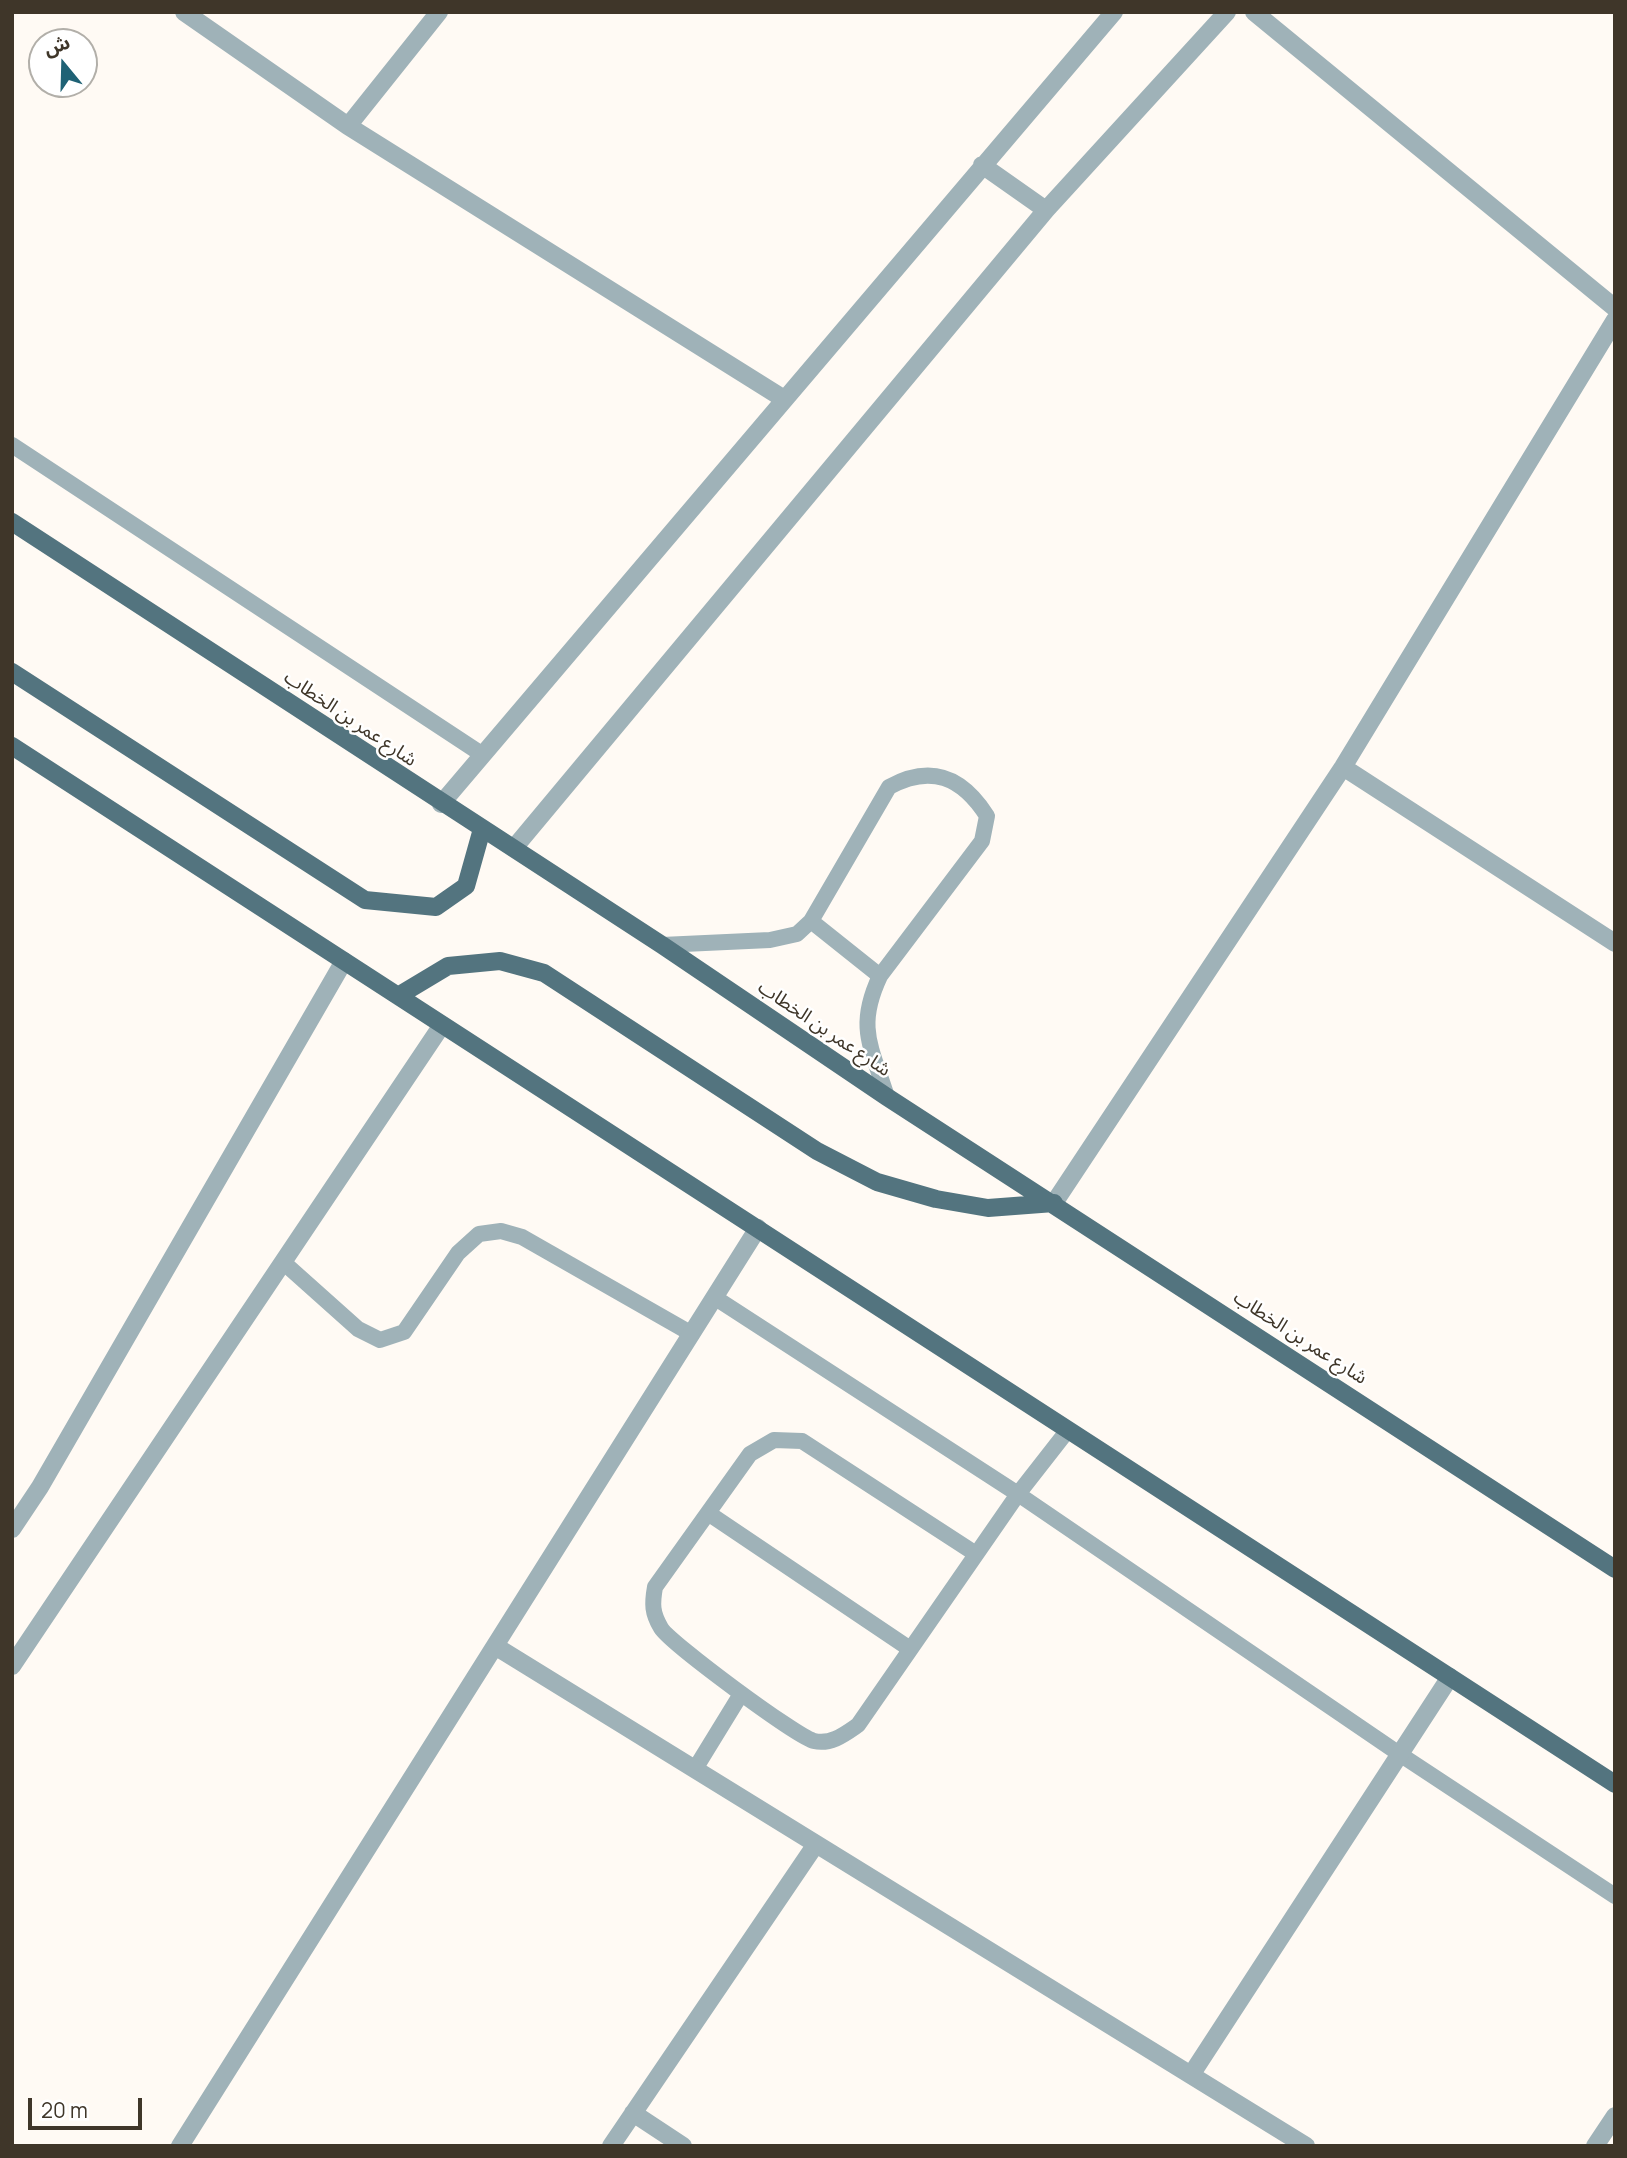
<!DOCTYPE html>
<html>
<head>
<meta charset="utf-8">
<style>
	body { margin:0 }
	#map { position:relative; width:1627px; height:2158px; overflow:hidden; background:#fffaf4; font-family:Manrope,"Noto Sans Arabic",sans-serif }
	canvas { display:block }
	.frame { position:absolute; inset:0; border:14px solid #3f3629; pointer-events:none }
	.north { position:absolute; left:28px; top:28px; width:70px; height:70px; box-sizing:border-box; background:#fff; border:2px solid #b2afa9; border-radius:50%; rotate:341deg; font-size:19px; font-weight:700; line-height:28px; text-align:center; color:#3f3629 }
	.north::after { content:''; display:block; margin:auto; width:24px; height:32px; background:#1f6275; clip-path:polygon(50% 0,100% 100%,50% 72%,0 100%) }
	.scale { position:absolute; left:28px; top:2098px; width:114px; height:32px; box-sizing:border-box; border:4px solid #3f3629; border-top:0; padding-left:9px; font-size:21px; line-height:24px; white-space:nowrap; color:#3f3629; -webkit-text-stroke:5px #fff; paint-order:stroke }
</style>
</head>
<body>
<div id="map">
<canvas width="1627" height="2158"></canvas>
<div class="frame"></div>
<div class="north">ش</div>
<div class="scale">20 m</div>
</div>
<script>
const g = document.querySelector('canvas').getContext('2d');
g.lineJoin = 'round';
function strokePath(path, color, width, dash) {
  g.strokeStyle = color;
  g.lineWidth = width;
  g.lineCap = dash ? 'butt' : 'round';
  g.setLineDash(dash || []);
  g.stroke(path);
}
function label(font, color, halo, rows, align = 'center') {
  g.font = font + ' Manrope,"Noto Sans Arabic",sans-serif';
  g.lineWidth = 5;
  g.setLineDash([]);
  g.textBaseline = 'middle';
  g.strokeStyle = halo;
  g.fillStyle = color;
  for (const [text, x, y, turn = 0] of rows) {
    g.save();
    g.translate(x, y);
    g.rotate((+turn || 0) * Math.PI / 180);
    g.textAlign = isNaN(turn) ? turn : align;
    if (halo) g.strokeText(text, 0, 0);
    g.fillText(text, 0, 0);
    g.restore();
  }
}
strokePath(new Path2D(`
	M12 445 483 755
	M811 921 880 976
	M662 945 770 940 797 934 811 921 889 787C931 764 962 777 987 816L982 841 880 976C856 1027 871 1046 887 1097
	M283 1262 358 1329 380 1340 404 1332 458 1253 479 1234 501 1231 522 1237 692 1334
	M714 1297 1018 1494 1398 1753 1615 1896
	M708 1513 910 1649
	M976 1554 802 1441 774 1440 750 1454 655 1587C652 1604 652 1613 661 1628 670 1643 797 1737 814 1741 831 1745 845 1734 858 1725L1018 1494 1068 1430
	M695 1769 741 1694`), '#9fb2b8', 16);
strokePath(new Path2D(`
	M184 12 348 126 784 399
	M1254 12 1615 308
	M348 126 439 12
	M982 165 1046 210
	M1343 767 1615 943
	M441 804 1114 12
	M514 848 1046 210 1227 12
	M1054 1203 1343 767 1615 320
	M12 1529 40 1487 344 961
	M495 1646 1306 2146
	M12 1666 442 1025
	M1191 2075 1450 1677
	M633 2113 683 2146
	M180 2146 758 1228
	M611 2146 816 1844
	M1595 2146 1615 2116`), '#9fb2b8', 18);
strokePath(new Path2D(`
	M12 522 662 945 887 1097 1615 1569
	M12 672 365 900 436 907 466 886 482 829
	M12 746 1615 1784
	M398 996 448 966 500 961 544 973 817 1151 877 1182 936 1199 988 1208 1054 1203`), '#53747f', 18);
label('19px', '#3f3629', '#fff', [
	["شارع عمر بن الخطاب",350,719,34],
	["شارع عمر بن الخطاب",824,1029,34],
	["شارع عمر بن الخطاب",1300,1338,33]
]);
</script>
</body>
</html>
